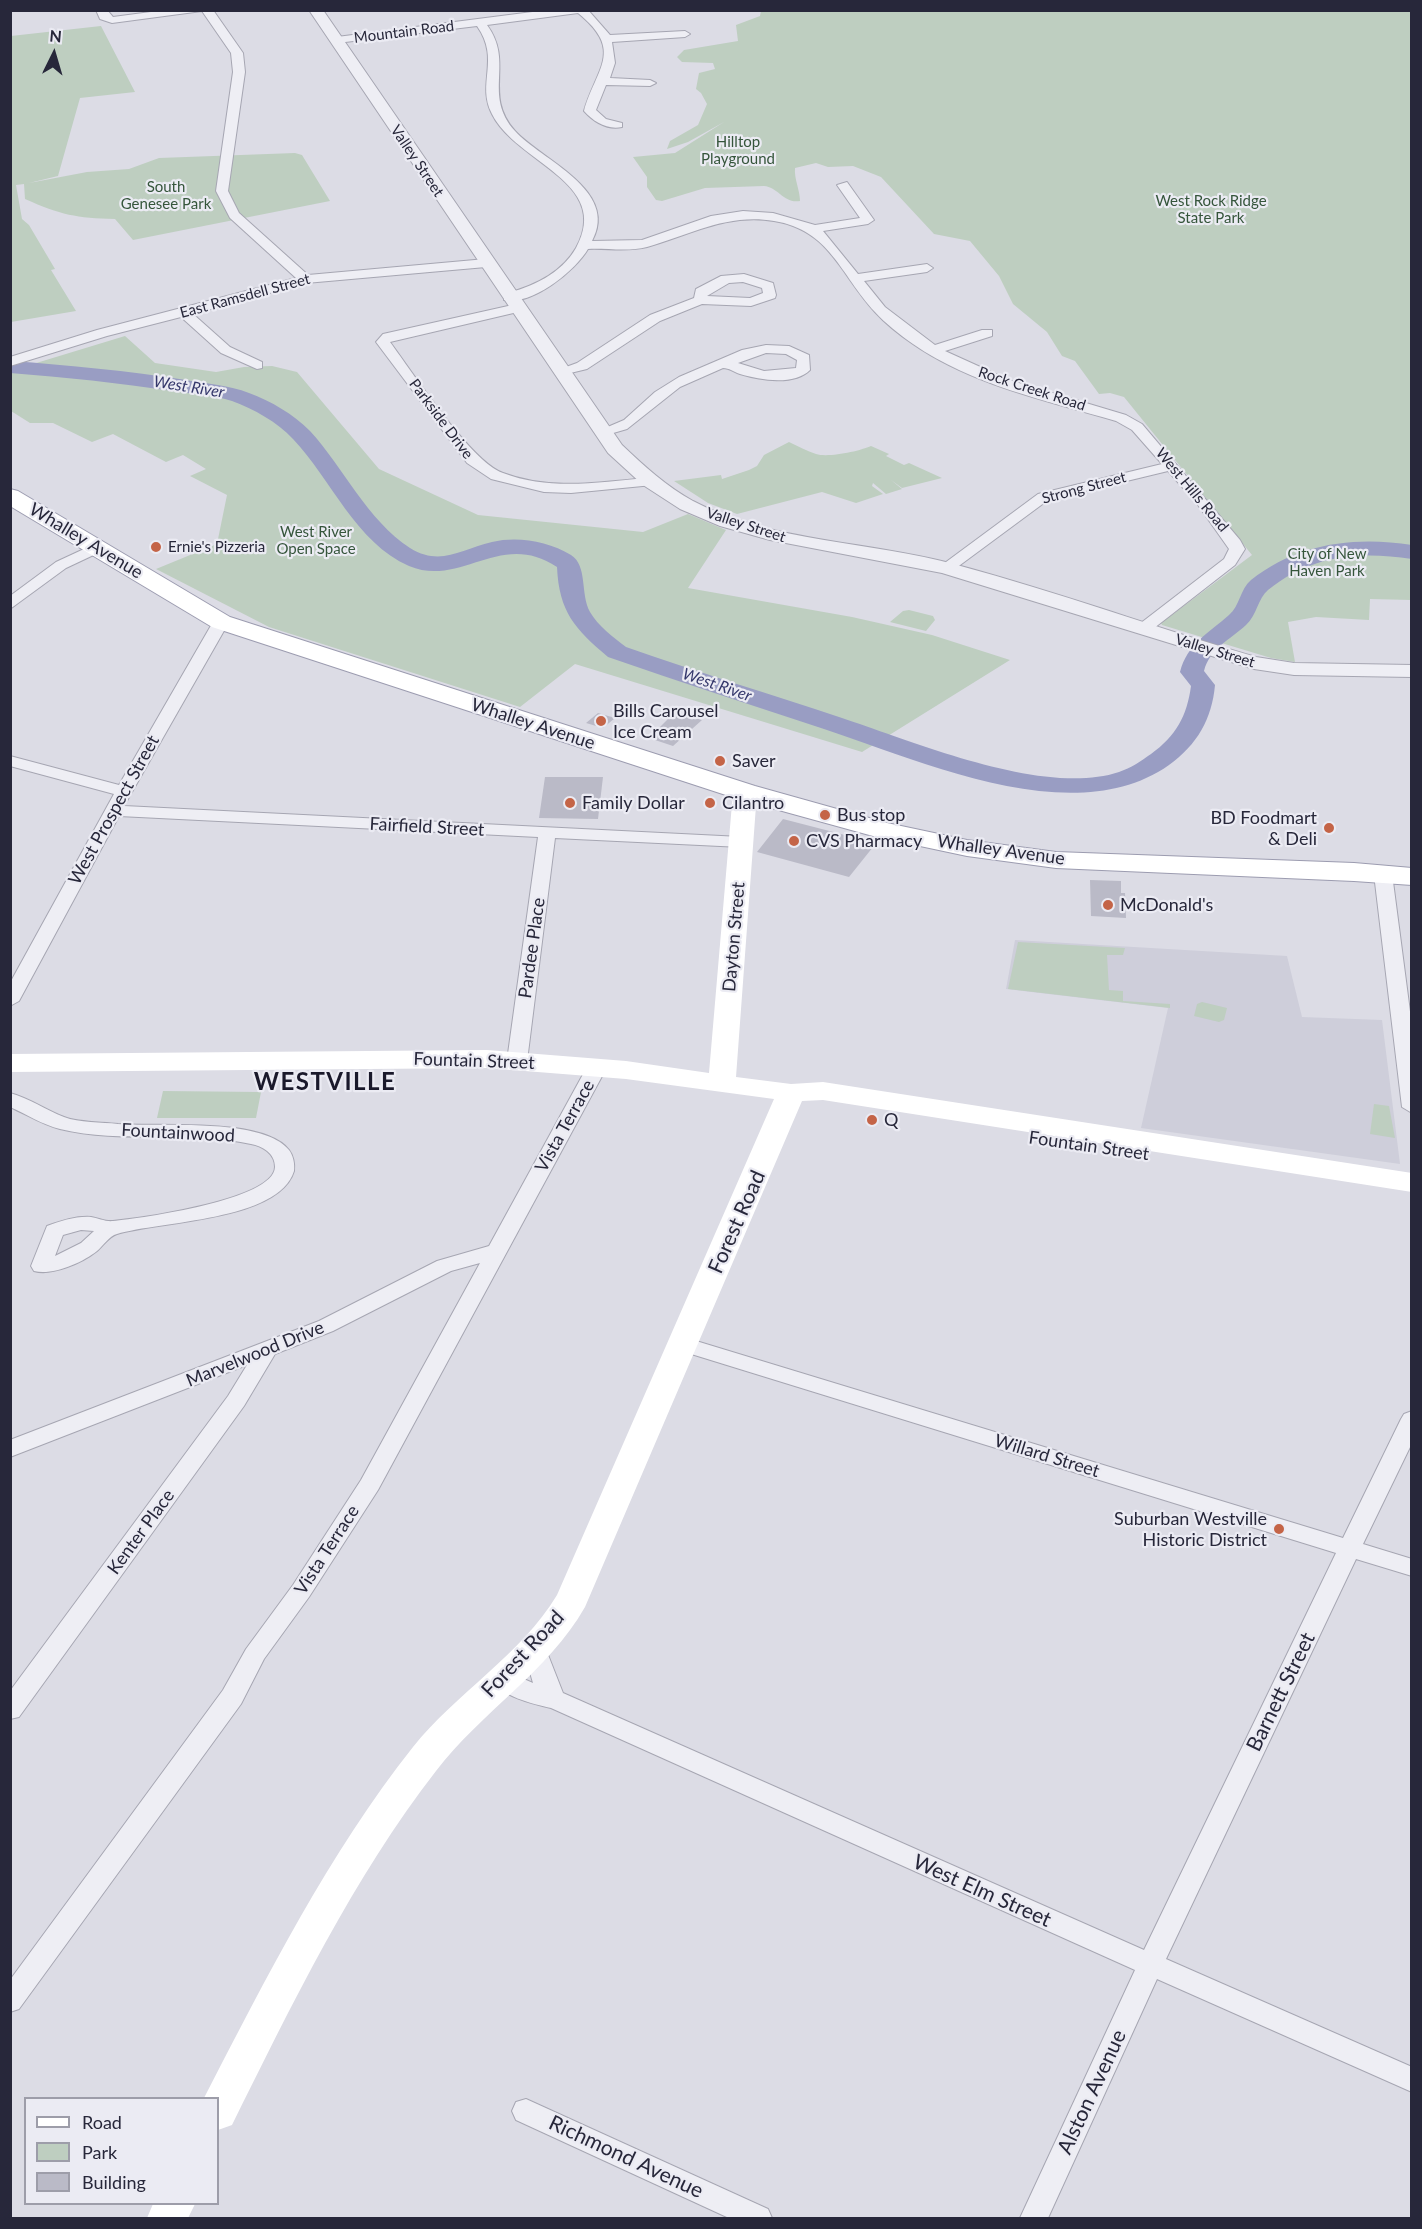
<!DOCTYPE html>
<html>
<head>
<meta charset="utf-8">
<style>
	body { margin:0 }
	#map { position:relative; width:1422px; height:2229px; overflow:hidden; background:#dcdce5; font-family:Lato,sans-serif }
	canvas { display:block }
	.frame { position:absolute; inset:0; border:12px solid #27273a; pointer-events:none }
	.legend { position:absolute; left:24px; top:2097px; width:195px; height:108px; box-sizing:border-box; background:#ebebf3; border:2px solid #9d9da9; margin:0; padding:8px 10px; list-style:none; font-size:18px; color:#27273a }
	.legend li { display:flex; align-items:center; gap:12px; height:30px }
	.legend b { width:30px; border:2px solid #9d9da9 }
	.north { position:absolute; left:24px; top:24px; width:60px; height:60px; -webkit-text-stroke:4px #ebebf3; paint-order:stroke; rotate:5deg; font-size:16px; font-weight:700; line-height:24px; text-align:center; color:#27273a }
	.north::after { content:''; display:block; margin:auto; width:21px; height:27px; background:#27273a; clip-path:polygon(50% 0,100% 100%,50% 72%,0 100%) }
</style>
</head>
<body>
<div id="map">
<canvas width="1422" height="2229"></canvas>
<div class="frame"></div>
<ul class="legend">
<li><b style="height:8px;background:#fff"></b>Road</li>
<li><b style="height:16px;background:#becec0"></b>Park</li>
<li><b style="height:16px;background:#babac7"></b>Building</li>
</ul>
<div class="north">N</div>
</div>
<script>
const g = document.querySelector('canvas').getContext('2d');
g.lineJoin = 'round';
function fillPath(path, color) {
  g.fillStyle = color;
  g.fill(path, 'evenodd');
}
function strokePath(path, color, width, dash) {
  g.strokeStyle = color;
  g.lineWidth = width;
  g.lineCap = dash ? 'butt' : 'round';
  g.setLineDash(dash || []);
  g.stroke(path);
}
function label(font, color, halo, rows, align = 'center') {
  g.font = font + ' Lato,sans-serif';
  g.lineWidth = 4.5;
  g.setLineDash([]);
  g.textBaseline = 'middle';
  g.strokeStyle = halo;
  g.fillStyle = color;
  for (const [text, x, y, turn = 0] of rows) {
    g.save();
    g.translate(x, y);
    g.rotate((+turn || 0) * Math.PI / 180);
    g.textAlign = isNaN(turn) ? turn : align;
    if (halo) g.strokeText(text, 0, 0);
    g.fillText(text, 0, 0);
    g.restore();
  }
}
fillPath(new Path2D(`
	M1015 940 1287 956 1302 1017 1382 1020 1400 1164 1141 1128 1168 1008 1006 989Z`), '#ceceda');
fillPath(new Path2D(`
	M761 11H1411V600L1370 599 1369 620 1316 617 1288 622 1295 662 1271 658 1162 625 1161 623 1252 555 1124 397 1110 393 1099 394 1075 361 1062 356 1047 332 1013 304 999 276 970 241 934 234 881 177 853 166 828 167 816 163 795 168C794 179 800 190 800 201 784 204 778 187 764 186L705 188 662 201 656 200 647 187V177L633 157 675 153 724 122 688 142 667 149 670 141 698 125 707 104 701 93 696 89 699 73 715 69 713 63 682 62 677 57 684 50 738 41 736 25 760 16Z
	M101 26 135 92 80 98 58 176 29 183 87 172 129 169 159 158 295 153 302 155 330 201 133 240 115 219C76 218 61 215 25 199L24 184 16 185 22 219 29 225 55 269 51 270 76 311 11 322V36Z
	M125 336 155 363 216 372 244 367 272 366 297 372 379 469 478 515 643 532 688 514 726 530 688 588 852 617 932 635 1010 660 862 752 575 664 520 707 269 627 156 569 217 544 227 495 190 476 206 469 183 455 166 462 113 434 92 442 53 423H30L11 411 10 371Z
	M789 442C798 446 807 451 816 454 828 458 860 451 871 446L889 454 886 456 904 465 909 463 942 478 902 488 891 480 902 489 886 494 873 483 872 486 883 494 856 503 822 492 737 514 708 503 674 481 721 475 722 479 749 470 757 466 764 455Z
	M909 610 933 616 935 620 926 631 890 622 903 611Z
	M1018 942 1125 948 1123 955H1107L1109 990 1123 991V1001L1170 1004V1008L1008 989Z
	M1202 1002 1227 1008 1224 1020 1219 1022 1194 1016 1197 1004Z
	M163 1091 261 1092 256 1118H157Z
	M1374 1104 1389 1106 1395 1138 1370 1134Z`), '#becec0');
fillPath(new Path2D(`
	M10 361C69 365 128 371 186 380 207 384 229 385 249 393 271 401 293 414 310 431 344 468 367 520 410 548 441 567 461 549 492 542 517 536 548 541 571 555 588 566 580 594 590 612 598 626 613 637 626 647 697 672 770 694 842 718 915 742 1044 797 1119 772 1131 768 1141 761 1151 754 1176 736 1187 716 1191 686L1180 672C1187 644 1209 633 1229 615 1240 606 1240 589 1251 580 1298 543 1355 536 1412 545V559C1358 551 1312 555 1268 590 1258 598 1257 615 1246 625 1230 640 1210 648 1204 671L1215 685C1212 719 1197 745 1169 765 1074 832 922 761 824 729 752 705 680 682 608 657 575 629 559 612 557 567 501 529 461 588 409 566 356 543 331 479 293 439 277 422 254 409 232 401 214 395 192 394 173 391 119 383 65 377 10 373Z`), '#999dc3');
fillPath(new Path2D(`
	M675 712 702 720 673 746 649 738Z
	M598 713 615 718 603 728 586 723Z
	M545 777H603L598 819 539 818Z
	M783 819 872 842 869 846 873 847 849 877 757 852Z
	M1090 880 1121 881V893H1125L1126 918 1091 916Z`), '#babac7');
const minor = new Path2D(`
	M96 10H107L113 17 166 10H213L243 53 245 72 228 191 239 213 308 275 486 259 492 263 486 267 306 283 193 314 230 347 262 362V368L257 369 221 353 181 317 107 336 10 366V357L97 330 296 278 230 218 216 191 233 72 231 53 202 11 112 23 100 19Z
	M548 10H588L610 35 685 31 690 34 685 37 612 42 615 63 610 78 650 80 656 83 650 86 606 85 596 110 606 119 622 123V127C607 130 594 122 584 111 596 68 625 51 578 13L487 25C515 63 482 94 515 131 541 160 620 190 592 241L642 240 711 216 743 211 773 213 815 225 860 218 837 185 847 182 874 220 868 224 823 231 858 274 927 264 933 268 927 272 864 281 885 307 935 345 982 330H992V336L945 351 1009 380 1126 415 1142 424 1240 540 1245 549 1235 565 1149 632H1137L1135 629 1137 626 1224 559 1229 549 1198 505 1168 471 1048 500 952 571H942L939 568 942 565 1038 494 1162 464 1132 430 1116 421C1048 401 972 385 913 344 900 335 885 323 875 312 840 274 830 230 774 221 727 213 690 235 647 247 629 252 606 248 588 249 575 271 532 306 504 300V294C532 287 561 274 576 248 613 182 516 163 492 114 476 83 501 60 477 26L337 43 332 40 337 37Z
	M744 274 773 283 776 295 775 298 751 306 702 304 660 321 587 369 562 375 555 371 577 363 650 315 694 298 696 289 721 276ZM743 282 762 288 763 293 750 298 707 296 729 283Z
	M517 304 524 308 522 311 390 342C413 373 471 462 503 473 550 491 599 482 648 478L653 479 655 482 653 485 571 493 544 492 491 479 467 463 376 342 383 334Z
	M766 345 789 346 809 355 810 370C794 386 760 380 740 374 734 372 729 368 723 368L680 387 627 429 603 436 596 432 624 420 655 392 679 377 742 350ZM766 353 786 354 797 360 796 368 764 371 738 363Z
	M97 543 102 545 105 548 102 551 66 568 10 609V596L56 562Z
	M221 617 229 622 124 806 741 837 750 842 741 847 555 838 527 1061 517 1067 507 1061 538 837 119 816 19 1001 10 1006V983L114 794 10 766V756L119 785 213 622Z
	M1383 869 1392 874 1412 1027V1113L1402 1107 1374 874Z
	M597 1061 607 1067 378 1490 309 1597 264 1659 241 1704 19 2009 10 2012V1980L223 1690 246 1649 293 1585 361 1480 480 1263 451 1271 333 1331 275 1354 244 1406 19 1717 10 1719V1691L228 1396 247 1365 10 1457V1440L319 1321 437 1261 489 1246 587 1067Z
	M10 1093C29 1098 46 1110 64 1117 79 1123 102 1122 118 1124 159 1127 263 1117 289 1150 293 1155 295 1164 294 1171 279 1221 160 1221 117 1234 109 1236 103 1246 97 1251 82 1263 52 1276 34 1271L31 1266 47 1226C61 1221 76 1216 91 1217 98 1218 106 1222 113 1221 142 1218 274 1200 275 1167 275 1153 262 1146 251 1144 189 1130 122 1144 60 1129 43 1125 26 1114 10 1107ZM81 1230 94 1231 81 1243 55 1256 63 1235Z
	M683 1337 1343 1538 1401 1419 1404 1414 1412 1411V1443L1363 1544 1412 1559V1576L1356 1559 1166 1959 1412 2067V2092L1157 1979 1048 2218H1020L1135 1970 551 1708C533 1704 500 1696 491 1679L495 1672 503 1670 533 1683 523 1648 527 1642 535 1639 543 1642 563 1693 1144 1950 1336 1553 675 1349 672 1344 675 1339Z
	M526 2099 768 2209 772 2218H729L516 2120 512 2111 516 2102Z`);
const tertiary = new Path2D(`
	M309 10H323L622 445C644 466 666 486 693 501 773 543 871 541 957 565 1058 592 1156 628 1256 657L1294 663 1412 665V677L1294 675 1254 669 942 573 770 540 720 526 680 509 643 485 608 453Z`);
const primary = new Path2D(`
	M10 489 18 491 230 617 755 786 887 823 967 840 1056 852 1354 863 1412 868V885L1354 881 1056 868 967 856 873 836 735 798 212 627 10 506Z`);
strokePath(minor, '#a6a6b2', 2);
strokePath(tertiary, '#a6a6b2', 2);
strokePath(primary, '#9c9cb0', 2);
fillPath(minor, '#eeeef4');
fillPath(tertiary, '#eeeef4');
fillPath(new Path2D(`
	M745 785 754 787 757 792 736 1077 791 1084 823 1082 1412 1173V1192L823 1100 802 1101 585 1607C548 1672 481 1712 436 1771 354 1876 291 2006 232 2125L218 2130V2098H204C266 1978 329 1853 413 1747 456 1693 521 1655 557 1595L774 1099 626 1079 487 1068 10 1072V1054L487 1050 626 1061 709 1073 733 792 736 787Z
	M153 2204H195L188 2218H147Z`), '#fff');
fillPath(primary, '#fff');
for (const [x, y, r, color] of [
	[156,547,6,"#c46447"],
	[601,721,6,"#c46447"],
	[720,761,6,"#c46447"],
	[570,803,6,"#c46447"],
	[710,803,6,"#c46447"],
	[825,815,6,"#c46447"],
	[1329,828,6,"#c46447"],
	[794,841,6,"#c46447"],
	[1108,905,6,"#c46447"],
	[872,1120,6,"#c46447"],
	[1279,1529,6,"#c46447"]
]) {
  const dot = new Path2D();
  dot.arc(x, y, r, 0, 2 * Math.PI);
  g.fillStyle = color;
  g.fill(dot);
  strokePath(dot, '#ebebf3', 2);
}
label('15px', '#27273a', '#ebebf3', [
	["Mountain Road",404,32,-7],
	["Valley Street",417,161,56],
	["East Ramsdell Street",245,296,-15],
	["Rock Creek Road",1032,389,18],
	["Parkside Drive",441,419,53],
	["Strong Street",1084,488,-15],
	["West Hills Road",1192,490,50],
	["Valley Street",746,525,18],
	["Valley Street",1215,651,17]
]);
label('15px', '#35553b', '#ebebf3', [
	["Hilltop",738,142],
	["Playground",738,159],
	["South",166,187],
	["Genesee Park",166,204],
	["West Rock Ridge",1211,201],
	["State Park",1211,218],
	["West River",316,532],
	["Open Space",316,549],
	["City of New",1327,554],
	["Haven Park",1327,571]
]);
label('15px', '#27273a', '#ebebf3', [
	["Ernie's Pizzeria",168,547]
], 'left');
label('italic 16px', '#34376b', '#ebebf3', [
	["West River",189,387,9],
	["West River",717,685,19]
]);
label('18px', '#27273a', '#ebebf3', [
	["Whalley Avenue",86,541,31],
	["Whalley Avenue",533,724,18],
	["West Prospect Street",114,810,-61],
	["Fairfield Street",427,827,3],
	["Whalley Avenue",1001,850,8],
	["Dayton Street",734,937,-85],
	["Pardee Place",532,948,-82],
	["Fountain Street",474,1061,2],
	["Vista Terrace",565,1126,-61],
	["Fountainwood",178,1133,3],
	["Fountain Street",1089,1146,8],
	["Marvelwood Drive",255,1354,-22],
	["Willard Street",1047,1456,17],
	["Kenter Place",141,1532,-54],
	["Vista Terrace",327,1550,-57]
]);
label('18px', '#27273a', '#ebebf3', [
	["Bills Carousel",613,711],
	["Ice Cream",613,732],
	["Saver",732,761],
	["Family Dollar",582,803],
	["Cilantro",722,803],
	["Bus stop",837,815],
	["BD Foodmart",1317,818,"right"],
	["& Deli",1317,839,"right"],
	["CVS Pharmacy",806,841],
	["McDonald's",1120,905],
	["Q",884,1120],
	["Suburban Westville",1267,1519,"right"],
	["Historic District",1267,1540,"right"]
], 'left');
label('21px', '#27273a', '#ebebf3', [
	["Forest Road",737,1222,-66],
	["Forest Road",523,1654,-47],
	["Barnett Street",1281,1692,-64],
	["West Elm Street",982,1891,24],
	["Alston Avenue",1092,2092,-65],
	["Richmond Avenue",626,2157,25]
]);
g.letterSpacing = '1.5px';
label('bold 24px', '#1a192b', '#ebebf3', [
	["WESTVILLE",325,1082]
]);
g.letterSpacing = '0px';
</script>
</body>
</html>
